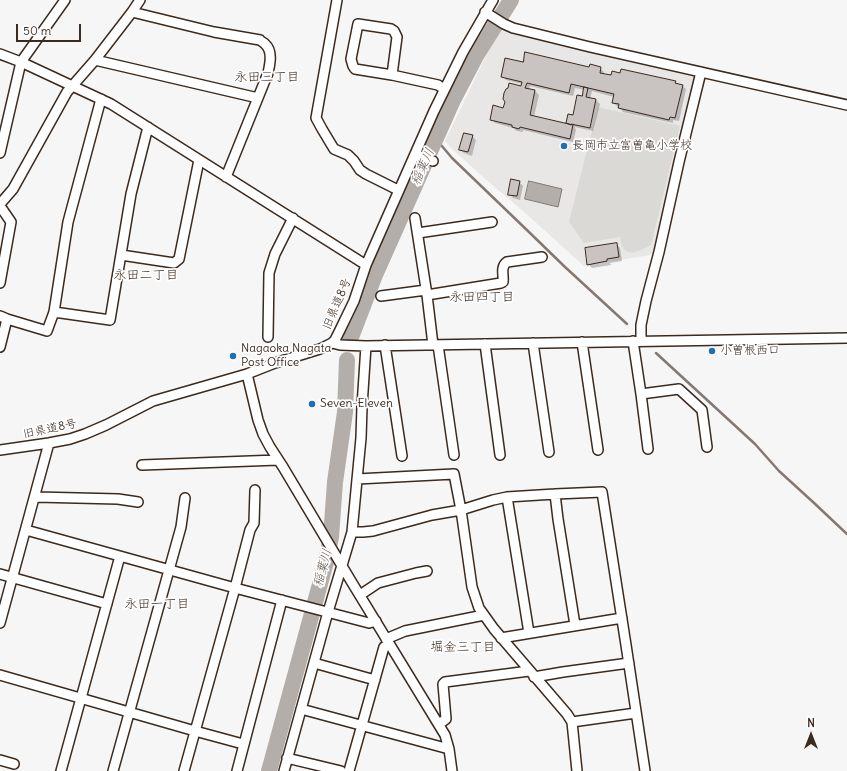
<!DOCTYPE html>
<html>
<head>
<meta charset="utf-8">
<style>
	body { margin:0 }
	#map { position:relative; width:847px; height:771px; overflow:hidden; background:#f7f6f6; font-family:Delius,sans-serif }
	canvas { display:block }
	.north { position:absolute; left:791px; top:715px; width:40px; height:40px; -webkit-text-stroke:3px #fff; paint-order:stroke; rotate:0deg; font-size:11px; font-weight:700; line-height:16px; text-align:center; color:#3b2a1e }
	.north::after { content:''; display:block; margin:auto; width:14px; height:18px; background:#3b2a1e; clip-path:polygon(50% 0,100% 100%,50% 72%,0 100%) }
	.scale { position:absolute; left:16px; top:24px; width:65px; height:18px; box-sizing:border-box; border:2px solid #3b2a1e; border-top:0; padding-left:5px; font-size:12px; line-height:14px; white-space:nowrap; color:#3b2a1e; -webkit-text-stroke:3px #fff; paint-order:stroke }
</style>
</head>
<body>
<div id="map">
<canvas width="847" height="771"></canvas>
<div class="north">N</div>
<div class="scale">50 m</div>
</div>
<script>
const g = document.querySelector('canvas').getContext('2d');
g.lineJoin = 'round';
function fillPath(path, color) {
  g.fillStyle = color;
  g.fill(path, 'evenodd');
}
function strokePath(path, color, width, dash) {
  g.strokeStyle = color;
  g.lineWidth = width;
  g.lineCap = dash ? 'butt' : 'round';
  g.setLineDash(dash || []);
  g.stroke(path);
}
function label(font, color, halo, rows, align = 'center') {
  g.font = font + ' Delius,"Klee One",sans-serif';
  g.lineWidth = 3.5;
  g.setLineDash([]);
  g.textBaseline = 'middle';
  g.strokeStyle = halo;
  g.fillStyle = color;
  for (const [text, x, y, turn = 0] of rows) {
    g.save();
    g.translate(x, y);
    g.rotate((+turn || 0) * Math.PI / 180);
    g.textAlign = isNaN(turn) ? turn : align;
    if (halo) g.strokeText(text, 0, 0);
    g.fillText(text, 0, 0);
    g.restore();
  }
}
fillPath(new Path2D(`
	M501 28 515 33 694 74 695 79 653 254 644 256 584 266 523 211 484 178 453 150 445 141 483 62Z`), '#e9e7e6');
fillPath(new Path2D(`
	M598 107 680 126 651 245C642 249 629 259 622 246 621 244 621 240 620 237L584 243 569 222Z`), '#dbd9d6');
const water = new Path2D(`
	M529 181 562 189 558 207 525 199Z`);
fillPath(water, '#b4aeaa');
strokePath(water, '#847972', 1);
fillPath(new Path2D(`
	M524 63 590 68H600L604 72V75L675 82 678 84 682 86 686 89 679 121 673 120V123L623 112 619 107 617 106 613 103 614 97 592 91 590 99 596 100 600 104 593 131 575 127V128L576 130 573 142 523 130V132L517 131 513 128 495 123 491 119 504 109 506 102 521 87 522 84 506 80 502 76ZM530 86 573 96 575 88 585 90 583 98 573 116 569 115 566 124 534 117 539 95 535 91 529 90Z
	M472 136 476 140 472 156 464 153 460 150Z
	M519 182 523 186 520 200 513 198 509 194Z
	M616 244 620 248 622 261 610 263 611 265 592 268 588 264Z`), '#0003');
strokePath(new Path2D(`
	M436 139 452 158 530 233 565 267 627 324
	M656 353 755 444 779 471 813 502 847 534`), '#847972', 2.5);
strokePath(new Path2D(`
	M350 340 375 275 453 100 476 56 511 0
	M269 771 326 562 331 537 335 482 345 412 347 360`), '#b4aeaa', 16);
const building = new Path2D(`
	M525 52 589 67 590 64 601 67 600 73 611 75 612 71 620 73 621 69 676 81 675 83 683 85 675 118 670 117 669 120 618 108 619 104 612 103 614 94 571 84 569 93 527 83 525 88 535 90 530 115 573 125 570 139 520 127 519 129 512 127V125L490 120 493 105 503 108 505 102 503 99 504 93 506 89 508 88 509 83 521 86 522 82 501 77 505 58 523 62Z
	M584 87 588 88 586 97 596 99 590 128 571 124V125L566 123 568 114 573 115 577 95 582 96Z
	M464 133 473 135 468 152 459 150Z
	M511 179 520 181 517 196 508 195Z
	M617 243 619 257 607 259V261L587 265 585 248Z`);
fillPath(building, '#c9c3c1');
strokePath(building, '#3b2a1e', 1);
const minor = new Path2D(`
	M337 0 316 118 322 129 334 149 348 155 354 161 360 170 366 174 398 190
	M132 12 214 32 260 40C261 42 264 42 265 44 273 51 270 64 268 73L226 177
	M485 12 504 24 513 28 590 47 847 105
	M0 54 21 62 111 104 366 265
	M95 60 258 98
	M392 75 397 37 394 31 391 29 358 24 351 59 353 66 355 69 392 75 438 85 444 89
	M0 153 21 62 65 0
	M415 154 433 161
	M0 204 13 189 67 92 95 60 132 12 140 0
	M0 206 11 222 0 283
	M415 218 427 295 433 345
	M418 233 492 222
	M121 255 174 263 179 259 199 160
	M427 295 501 283 503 282C504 275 500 267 507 262L542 257
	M381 296 426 290
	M54 312 110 320 131 194 148 127
	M0 316 7 319 47 331 54 312 68 222 101 99
	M268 337 269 273 275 254 293 218
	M633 341 641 394 648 449
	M641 341V325L646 301 659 252 679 162 701 72
	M582 342 598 450
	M332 343 340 345 366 346 847 338
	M533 343 549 452
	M485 344 500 455
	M385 345 402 456
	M438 345 454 455
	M0 347 7 319
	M247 374 258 420 263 434 270 447 283 467 351 581 445 735 449 749 452 771
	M641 394 679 389 702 410 707 447
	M0 450 49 443 70 439 85 434 106 425 153 401 247 374 275 363 320 349 332 343 335 340 340 330 354 301 366 265 434 111 463 52 493 0
	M142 465 278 460
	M357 479 454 474 461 510 472 587 479 608 494 629 567 714 572 722 577 771
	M555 494 558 519 575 625
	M36 497 118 499 138 502
	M507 497 529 633
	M26 530 235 588 369 623 376 621
	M352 532H363L373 531 432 515 461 510 493 500 507 497 555 494 602 492 626 645 645 771
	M0 574 107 604
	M360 595 378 583 416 573 427 571
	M0 623 49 443
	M501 638 622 618
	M386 639 405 631 484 615
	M314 663 375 680
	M0 675 195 731 243 744
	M534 677 563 672 629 663
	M301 709 449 749
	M572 722 636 713
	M439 724 446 719 443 684 445 682 529 671
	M287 758 341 771
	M0 760 14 764
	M61 771 120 556
	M113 771 181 527 185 498
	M184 771 235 588 250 530 254 523 255 490
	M237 771 282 600
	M284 771 328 612 352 532 361 438 362 406 366 346
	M349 771 384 647 390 645`);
strokePath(minor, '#3b2a1e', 12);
strokePath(minor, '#fff', 9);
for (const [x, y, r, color] of [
	[564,146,4,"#1f6fb2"],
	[712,351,4,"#1f6fb2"],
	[233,356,4,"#1f6fb2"],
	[312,404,4,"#1f6fb2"]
]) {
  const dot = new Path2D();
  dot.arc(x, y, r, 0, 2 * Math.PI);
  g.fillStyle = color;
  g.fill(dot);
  strokePath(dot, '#fff', 1.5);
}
label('12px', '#3b2a1e', '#fff', [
	["長岡市立富曽亀小学校",572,146],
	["Nagaoka Nagata",241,349],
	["Post Office",241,363],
	["小曽根西口",720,351],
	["Seven-Eleven",320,404]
], 'left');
label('12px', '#3b2a1e', '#fff', [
	["旧県道8号",337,304,-67],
	["旧県道8号",50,429,-12]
]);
label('13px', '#3b2a1e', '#fff', [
	["永田三丁目",267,77],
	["永田二丁目",146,275],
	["永田四丁目",482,297],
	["永田一丁目",157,604],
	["堀金三丁目",463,647]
]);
label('italic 13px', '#65584f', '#fff', [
	["稲葉川",423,167,-66],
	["稲葉川",323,568,-75]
]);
</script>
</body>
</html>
